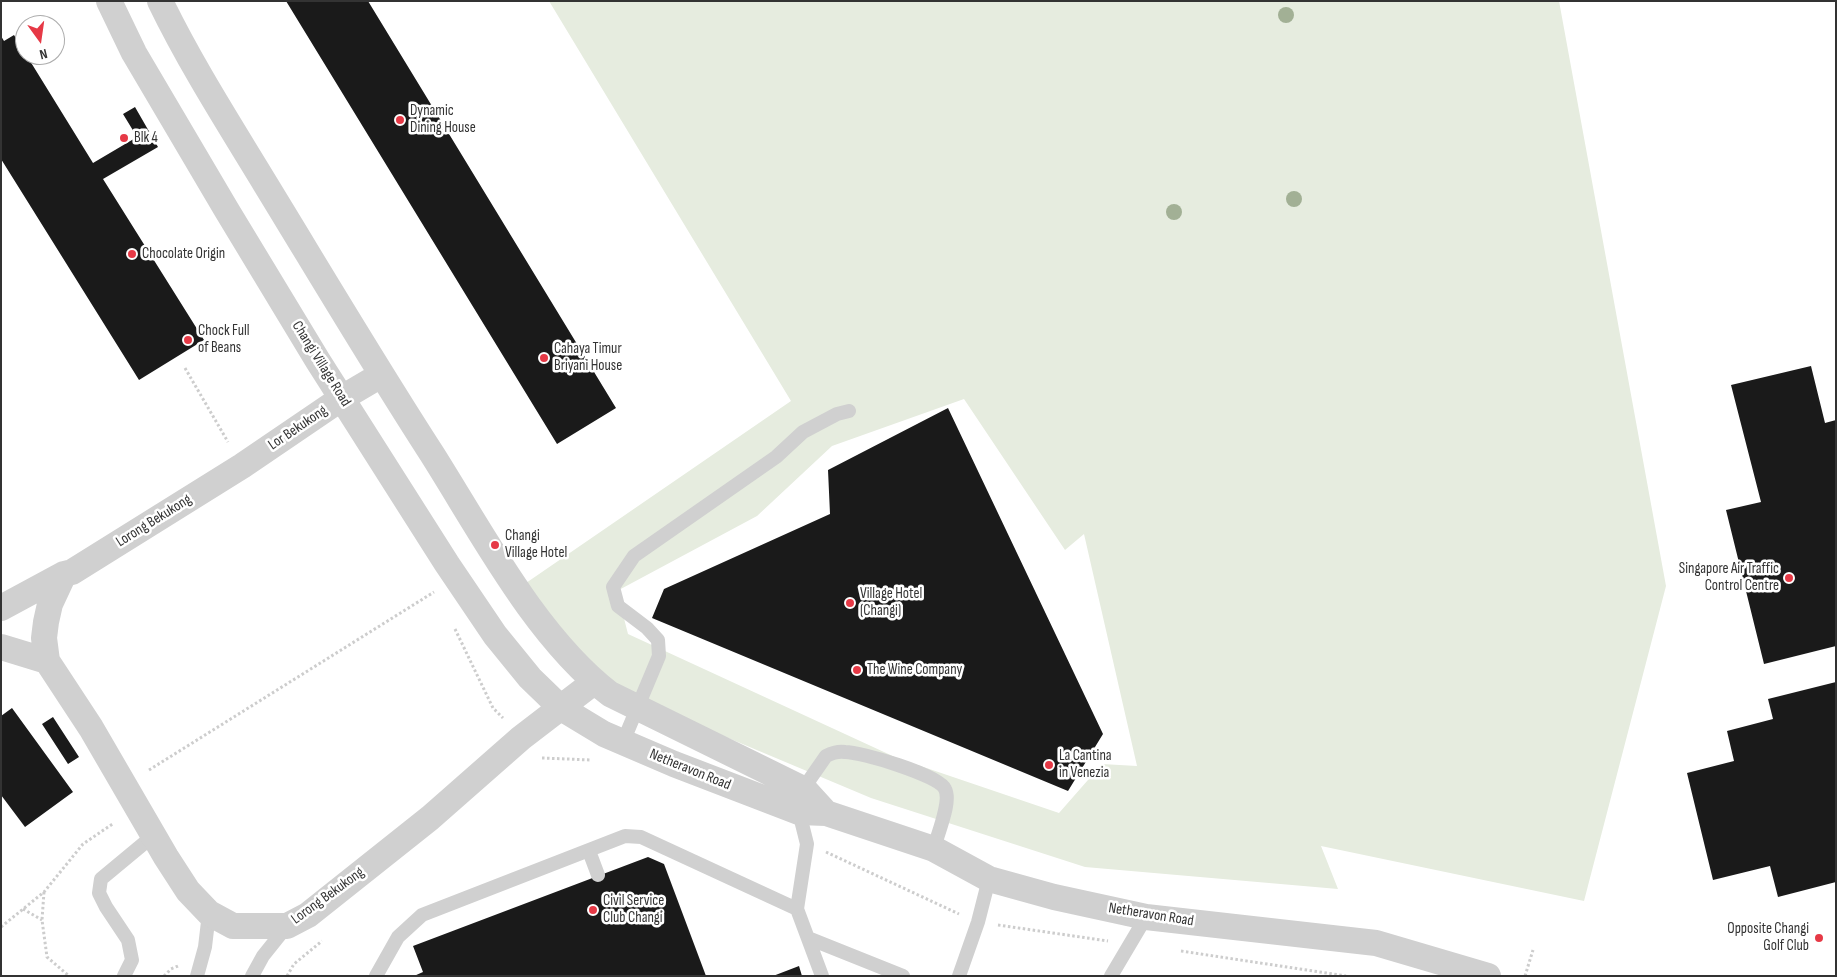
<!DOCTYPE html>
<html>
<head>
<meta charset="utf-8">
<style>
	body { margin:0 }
	#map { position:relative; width:1837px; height:977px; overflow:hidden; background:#fff; font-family:"Sofia Sans Condensed",sans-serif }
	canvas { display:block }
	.frame { position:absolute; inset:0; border:2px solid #333; pointer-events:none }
	.north { position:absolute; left:15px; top:15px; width:50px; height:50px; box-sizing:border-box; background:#fff; border:1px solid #adadad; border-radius:50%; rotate:166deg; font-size:14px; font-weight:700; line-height:20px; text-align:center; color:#333 }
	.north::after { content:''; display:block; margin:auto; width:18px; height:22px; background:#e63946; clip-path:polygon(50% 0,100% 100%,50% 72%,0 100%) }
</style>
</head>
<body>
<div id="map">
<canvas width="1837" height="977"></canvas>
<div class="frame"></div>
<div class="north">N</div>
</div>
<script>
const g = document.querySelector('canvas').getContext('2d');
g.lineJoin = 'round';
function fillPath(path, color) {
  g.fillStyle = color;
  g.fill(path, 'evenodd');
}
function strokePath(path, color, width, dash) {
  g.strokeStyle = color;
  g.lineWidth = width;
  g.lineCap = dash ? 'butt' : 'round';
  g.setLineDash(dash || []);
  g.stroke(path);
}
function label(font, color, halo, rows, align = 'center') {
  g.font = font + ' "Sofia Sans Condensed",sans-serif';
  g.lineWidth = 5;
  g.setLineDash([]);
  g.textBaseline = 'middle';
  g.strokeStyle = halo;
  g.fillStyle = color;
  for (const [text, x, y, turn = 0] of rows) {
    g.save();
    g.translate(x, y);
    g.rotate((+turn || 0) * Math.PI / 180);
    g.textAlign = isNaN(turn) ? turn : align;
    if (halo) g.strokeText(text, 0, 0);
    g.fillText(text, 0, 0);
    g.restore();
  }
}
fillPath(new Path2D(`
	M549 1H1559L1666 586 1584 901 1321 846 1338 889 1085 867 871 798 633 698 585 667 526 583 791 401ZM964 399 1065 550 1084 534 1137 766 1102 764 1059 813 897 758 628 634 617 591 757 516 832 446Z`), '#e6ecdf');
fillPath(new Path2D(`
	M286 1H368L616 408 557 444Z
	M14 35 93 163 137 137 123 114 135 107 158 147 103 179 204 340 139 380 1 159V36L4 41Z
	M1811 366 1825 423 1836 420V646L1764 664 1726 510 1761 502 1731 385Z
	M948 408 1103 734 1068 791 652 618 664 589 830 514 828 470Z
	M1836 682V882L1778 897 1770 866 1713 880 1687 773 1734 761 1727 731 1773 719 1768 699Z
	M12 708 73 792 25 827 1 795V716Z
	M53 717 79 757 68 764 42 724Z
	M648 857 664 864 706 976H414L423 972 413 946Z
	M799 966 802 976H773Z`), '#1a1a1a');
strokePath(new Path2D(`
	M185 368 228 442
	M455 629 493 708 503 718
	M542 758 591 760
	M149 770 434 592
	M826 852 959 914
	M44 892 42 920 47 957 69 976
	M23 909 42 920
	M998 925 1108 941
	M1 927 44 892 83 844 114 823
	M1181 951 1346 976
	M164 976 171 969 178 966
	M287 976 294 964 322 941
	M1525 976 1533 950`), '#cdcdcd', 3, [2.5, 2.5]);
strokePath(new Path2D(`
	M623 742 659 656 658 640 647 628 618 606 613 587 634 556 776 457 803 432 837 414 849 411
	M589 851 598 875
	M808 938 903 976
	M124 976 132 960 128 940 106 907 99 893 101 879 154 835
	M197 976 205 947 209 913
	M252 976 263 956 287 926
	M376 976 398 937 422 915 625 836 641 837 797 909
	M822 976 797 909 807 844 799 812 810 779 826 756C832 753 838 751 845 752 861 752 939 775 945 789 952 802 937 834 934 849
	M959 976 978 922 989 879
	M1111 976 1146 917`), '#d0d0d0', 14);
strokePath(new Path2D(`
	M109 1 134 53 226 209 318 361 447 564 495 635 530 678 561 708 604 734 674 764 799 812 826 813 934 849 989 879 1054 897 1146 917 1376 943 1488 976
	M160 1C191 65 229 124 266 185 321 275 375 366 432 454 482 533 536 637 610 694L805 790 826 813
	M64 574 50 604 46 622 44 638 47 661 91 728 166 857 188 891 209 913 233 926H287L308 915 430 818 521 738 594 682
	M1 608 64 574 72 572 242 466 342 398 381 375
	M1 647 47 661`), '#d0d0d0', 26);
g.fillStyle = '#a2b095';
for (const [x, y] of [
	[1286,15],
	[1294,199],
	[1174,212]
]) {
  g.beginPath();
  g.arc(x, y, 8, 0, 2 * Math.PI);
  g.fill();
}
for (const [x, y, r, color] of [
	[400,120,5,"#e63946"],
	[124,138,5,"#e63946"],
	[132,254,5,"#e63946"],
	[188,340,5,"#e63946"],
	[544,358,5,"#e63946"],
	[495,545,5,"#e63946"],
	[1789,578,5,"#e63946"],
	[850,603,5,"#e63946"],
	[857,670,5,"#e63946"],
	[1049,765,5,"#e63946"],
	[593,910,5,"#e63946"],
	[1819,938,5,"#e63946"]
]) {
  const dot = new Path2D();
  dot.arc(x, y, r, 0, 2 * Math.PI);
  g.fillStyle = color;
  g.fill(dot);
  strokePath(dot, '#fff', 2);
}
label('15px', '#333', '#fff', [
	["Dynamic",410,111],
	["Dining House",410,128],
	["Blk 4",134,138],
	["Chocolate Origin",142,254],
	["Chock Full",198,331],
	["of Beans",198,348],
	["Cahaya Timur",554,349],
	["Briyani House",554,366],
	["Changi",505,536],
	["Village Hotel",505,553],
	["Singapore Air Traffic",1779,569,"right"],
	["Control Centre",1779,586,"right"],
	["Village Hotel",860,594],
	["(Changi)",860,611],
	["The Wine Company",867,670],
	["La Cantina",1059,756],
	["in Venezia",1059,773],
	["Civil Service",603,901],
	["Club Changi",603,918],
	["Opposite Changi",1809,929,"right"],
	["Golf Club",1809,946,"right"]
], 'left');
label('15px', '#333', '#fff', [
	["Changi Village Road",321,364,58],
	["Lor Bekukong",298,428,-34],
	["Lorong Bekukong",154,521,-32],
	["Netheravon Road",690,770,22],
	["Lorong Bekukong",328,896,-36],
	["Netheravon Road",1151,915,9]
]);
</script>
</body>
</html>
